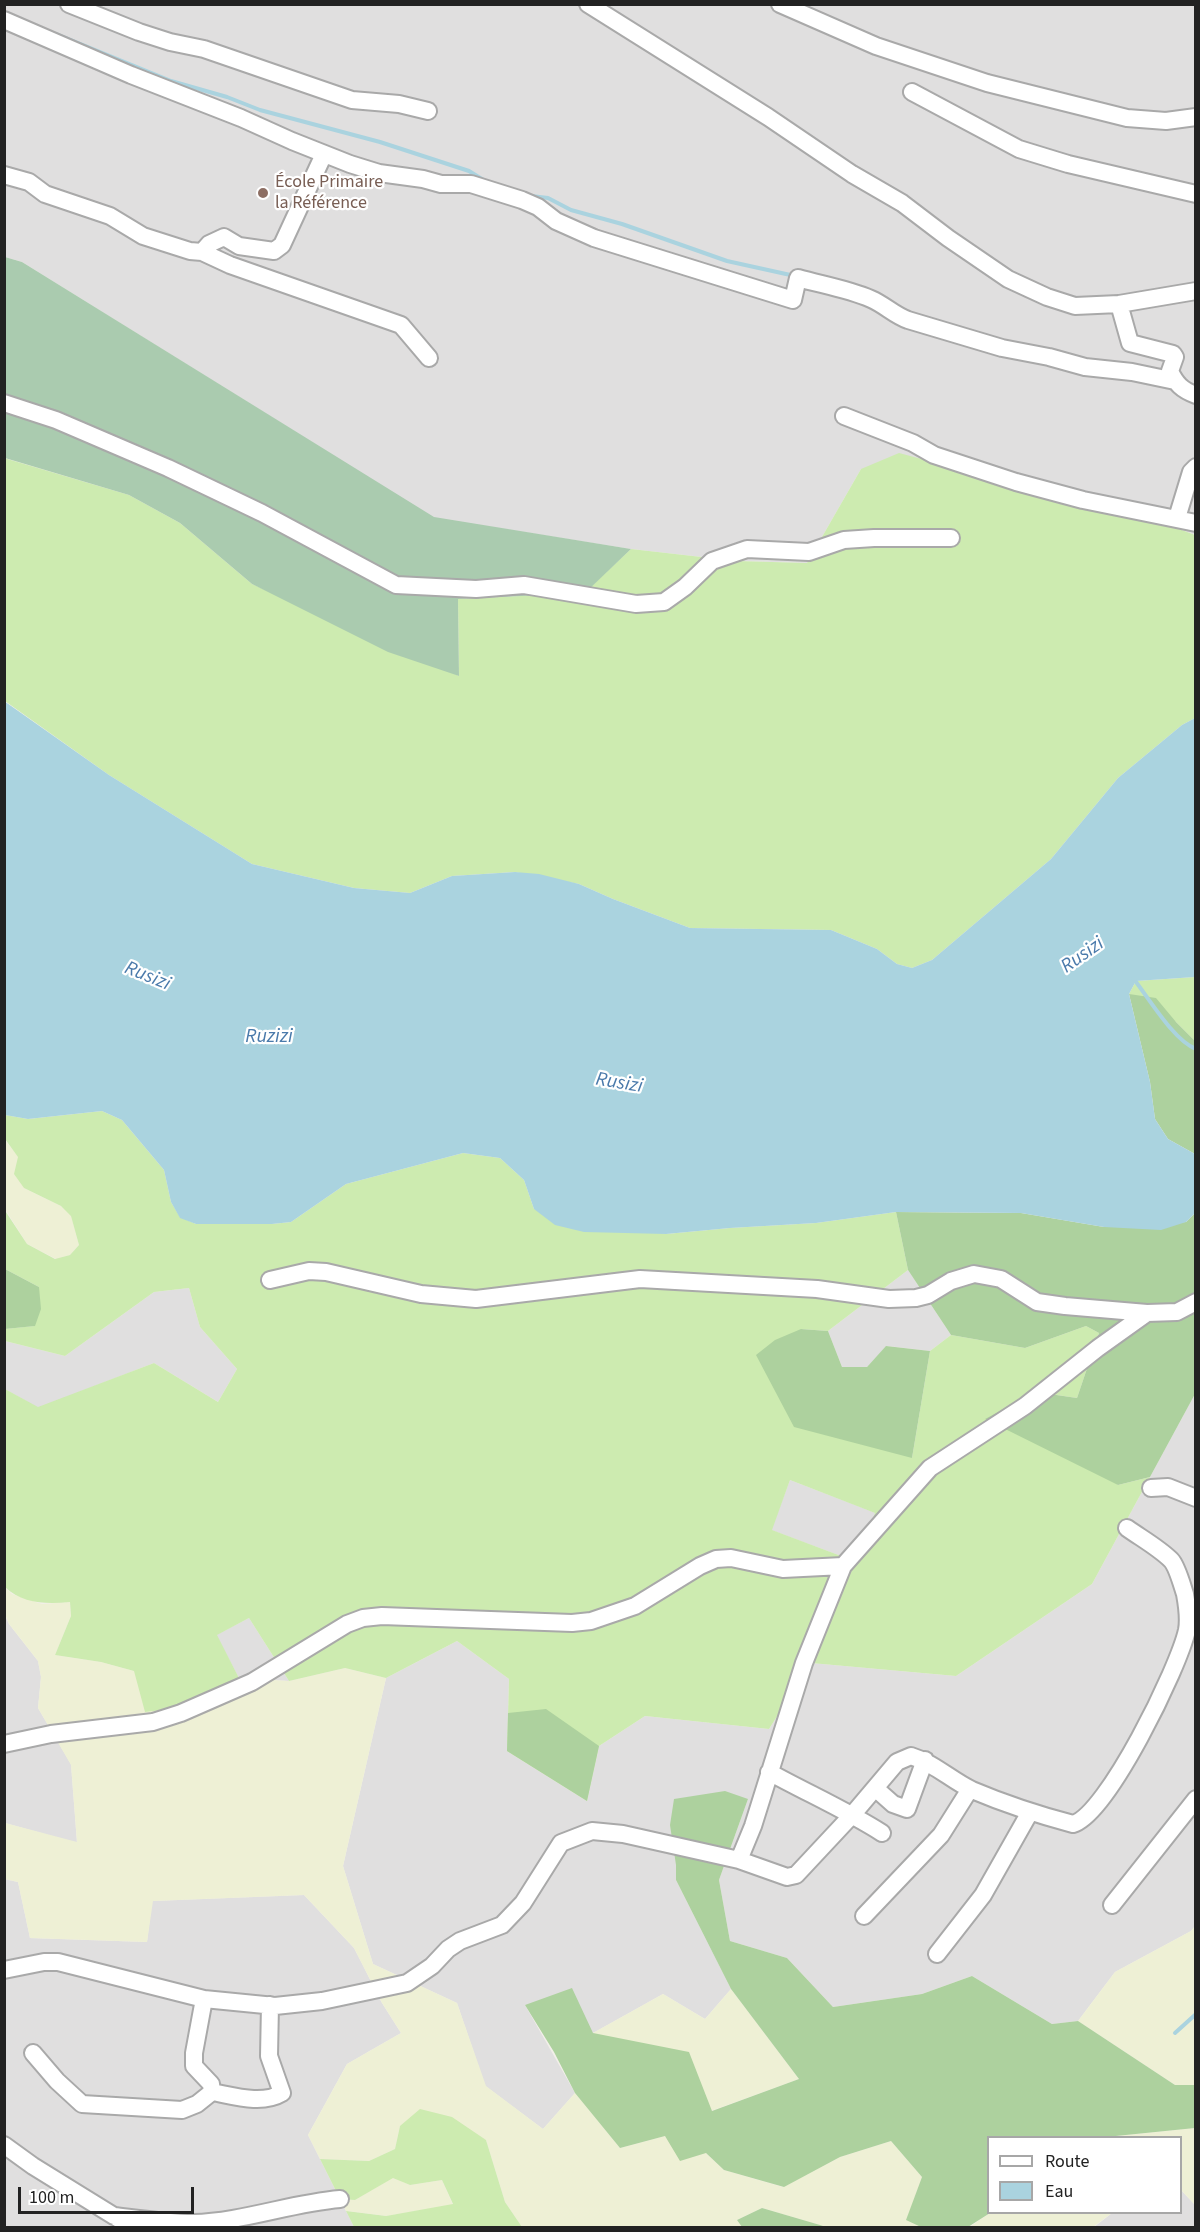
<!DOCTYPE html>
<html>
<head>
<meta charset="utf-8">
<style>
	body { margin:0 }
	#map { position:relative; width:1200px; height:2232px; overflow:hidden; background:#f2efe9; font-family:"Source Sans 3",sans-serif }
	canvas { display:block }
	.frame { position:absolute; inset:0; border:6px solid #222; pointer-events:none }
	.legend { position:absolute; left:987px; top:2136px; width:195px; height:78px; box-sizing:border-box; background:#fff; border:2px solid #a7a7a7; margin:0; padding:8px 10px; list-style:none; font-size:18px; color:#222 }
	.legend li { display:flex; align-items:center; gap:12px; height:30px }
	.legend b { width:30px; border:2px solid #a7a7a7 }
	.scale { position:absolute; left:18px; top:2187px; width:176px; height:27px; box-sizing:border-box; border:3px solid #222; border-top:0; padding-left:8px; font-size:18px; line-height:21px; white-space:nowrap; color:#222; -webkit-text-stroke:4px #fff; paint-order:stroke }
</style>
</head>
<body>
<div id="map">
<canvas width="1200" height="2232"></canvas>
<div class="frame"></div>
<ul class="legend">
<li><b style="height:8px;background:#fff"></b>Route</li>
<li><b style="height:16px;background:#aad3df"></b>Eau</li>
</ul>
<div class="scale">100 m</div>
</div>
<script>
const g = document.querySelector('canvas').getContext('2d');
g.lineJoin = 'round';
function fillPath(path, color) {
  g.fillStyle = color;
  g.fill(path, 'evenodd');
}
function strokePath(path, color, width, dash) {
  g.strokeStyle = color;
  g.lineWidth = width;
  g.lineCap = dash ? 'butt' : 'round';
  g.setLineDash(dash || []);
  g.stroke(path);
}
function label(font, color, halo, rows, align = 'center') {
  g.font = font + ' "Source Sans 3",sans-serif';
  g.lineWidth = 4.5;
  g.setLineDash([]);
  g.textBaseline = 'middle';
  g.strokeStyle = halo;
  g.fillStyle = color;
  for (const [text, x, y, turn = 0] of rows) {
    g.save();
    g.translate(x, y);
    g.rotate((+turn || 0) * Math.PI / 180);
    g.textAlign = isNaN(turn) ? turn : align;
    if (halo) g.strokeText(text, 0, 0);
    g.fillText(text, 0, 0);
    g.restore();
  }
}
fillPath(new Path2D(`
	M5 5H1195V535L1166 524 861 469 807 563 737 561 631 549 434 518 22 262 5 257Z
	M908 1270 951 1335 930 1351 887 1346 867 1367H842L828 1331Z
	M189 1288 200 1327 237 1369 218 1402 154 1363 38 1408 5 1389V1341L65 1356 154 1292Z
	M1195 1394V1926L1191 1931 1115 1972 1078 2021 1052 2024 972 1976 922 1994 833 2007 787 1958 730 1941 719 1880 748 1799 676 1865V1880L731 1989 705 2019 663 1994 593 2033 525 2005 575 2093 543 2129 485 2086 457 2003 373 1964 343 1866 386 1678 457 1641 509 1679 507 1751 587 1801 599 1746 645 1716 769 1729 811 1663 956 1676 1092 1584Z
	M790 1480 876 1513 857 1562 771 1530Z
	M4 1614 9 1624 38 1661 41 1677 38 1708 71 1764 77 1843 5 1823Z
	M249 1618 289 1681 239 1678 216 1635Z
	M4 1879 18 1882 30 1938 147 1942 152 1901 304 1895 354 1948 382 2003 401 2033 347 2064 308 2135 354 2227H5Z
	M1181 2190 1195 2205V2227L1093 2228 1112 2213 1180 2212Z`), '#e0dfdf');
fillPath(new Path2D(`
	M4 1139 18 1156 24 1188 61 1206 71 1215 79 1245 70 1255 56 1259 27 1244 5 1209Z
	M5 1587 12 1594 42 1604 70 1602 71 1616 55 1655 101 1662 134 1671 170 1709 239 1678 289 1681 345 1668 386 1678 343 1866 373 1964 457 2003 486 2086 543 2129 575 2093 620 2148 665 2136 706 2153 724 2170 783 2187 840 2157 891 2141 922 2177 907 2219 921 2227H826L762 2208 737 2220 742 2227H522L505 2202 486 2140 400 2126 395 2149 369 2161 320 2159 308 2135 347 2064 401 2033 382 2003 354 1948 304 1895 153 1901 147 1942 30 1938 18 1882 5 1879V1823L77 1842 71 1765 38 1708 41 1677 38 1661 9 1624 5 1614Z
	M1195 1926V2085H1175L1078 2021 1115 1972 1191 1931Z
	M731 1989 799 2079 711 2111 593 2033 663 1994 705 2019Z
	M1195 2128V2205L1181 2190 1180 2138H1096Z
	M393 2177 410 2185 442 2180 453 2205 386 2216 346 2211 340 2199 355 2200Z
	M990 2213H1112L1093 2227 968 2228Z`), '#eef0d5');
fillPath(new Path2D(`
	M899 453 1166 524 1195 535V718L1182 725 1118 778 1051 859 932 960 912 968 897 964 877 949 831 930 690 928 613 899 579 884 515 872 452 876 410 893 354 888 252 864 109 775 5 701 4 458 129 495 180 523 252 584 459 676 458 599 584 593 631 549 737 561 807 563 861 469Z
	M1195 977V1041L1176 1022 1129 994 1136 981Z
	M102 1111 122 1120 164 1170 171 1202 180 1217 196 1224H272L291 1222 346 1184 463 1153 500 1158 524 1180 534 1209 666 1234 730 1228 816 1223 896 1212 908 1270 828 1331 801 1329 912 1458 930 1351 951 1335 1025 1348 1086 1326 1099 1333 1077 1398 1036 1392 1118 1485 1150 1477 1092 1584 956 1676 811 1663 769 1729 645 1716 599 1746 587 1801 507 1751 509 1679 457 1641 386 1678 345 1668 289 1681 249 1618 217 1635 239 1678 170 1709 145 1712 134 1671 101 1662 55 1655 71 1616 70 1602C47 1604 22 1604 5 1587V1389L38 1407 154 1363 218 1402 237 1369 200 1327 189 1288 154 1292 65 1356 5 1341V1329L34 1326 39 1287 5 1269 4 1209 27 1244 55 1259 70 1255 79 1245 71 1216 61 1206 24 1188 14 1174 18 1157 5 1139V1115L28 1119ZM790 1480 875 1513 857 1562 772 1530Z
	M420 2109 452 2117 486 2140 505 2202 522 2227H354L346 2211 386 2216 453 2204 442 2180 410 2185 393 2178 355 2200 340 2199 320 2159 369 2161 395 2149 400 2126Z`), '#cdebb0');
fillPath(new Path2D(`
	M1129 994 1156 998 1176 1022 1195 1041V1154L1168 1139 1155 1119 1150 1082Z
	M896 1212 1021 1213 1104 1227 1186 1222 1195 1213V1394L1150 1477 1118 1485 985 1419 1036 1392 1077 1398 1099 1333 1086 1326 1025 1348 951 1335 908 1270Z
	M5 1269 39 1287 41 1309 35 1326 5 1329Z
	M801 1329 828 1331 842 1367H867L886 1346 930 1351 912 1458 794 1427 756 1355 775 1340Z
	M546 1709 599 1746 587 1801 507 1751 508 1713Z
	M725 1791 748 1799 719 1880 730 1941 787 1958 833 2007 922 1994 972 1976 1052 2024 1078 2021 1175 2085H1195V2128L1096 2138H988L990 2213 968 2227H921L906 2220 922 2177 891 2141 840 2157 784 2187 724 2170 706 2153 680 2161 665 2136 620 2148 575 2093 554 2052 525 2005 572 1988 593 2033 689 2052 712 2111 799 2079 731 1989 676 1880V1865L670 1825 674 1799Z
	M762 2208 820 2225 826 2227H742L737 2220Z`), '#add19e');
fillPath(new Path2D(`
	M5 257 22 262 434 517 631 549 585 593 458 599 459 676 388 652 252 584 180 523 129 495 5 458Z`), '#aacbaf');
fillPath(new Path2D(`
	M4 701 109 775 252 864 354 888 410 893 452 876 515 872 539 874 579 884 613 899 690 928 831 930 877 949 897 964 912 968 932 960 1051 859 1118 778 1182 725 1195 718V977L1136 981 1129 994 1150 1082 1155 1119 1168 1139 1195 1154V1213L1186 1222 1161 1230 1104 1227 1021 1213 896 1212 816 1223 730 1228 666 1234 584 1232 555 1225 534 1209 524 1180 500 1158 463 1153 346 1184 291 1222 272 1224H196L180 1218 171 1202 164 1170 122 1120 102 1111 28 1119 5 1115Z`), '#aad3df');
strokePath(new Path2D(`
	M56 34 171 81 227 97 260 110 380 142 469 171 485 181
	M531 196 548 198 571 210 622 224 727 261 795 276
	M1133 978C1148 997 1174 1041 1196 1049
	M1175 2033 1196 2014`), '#aad3df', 4);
const minor = new Path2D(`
	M69 4 139 32 170 42 204 49 352 100 399 104 428 111
	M588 4 768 117 852 174 902 203 948 238 1008 279 1047 297 1075 306 1119 304 1196 291
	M780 4 876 46 987 83 1127 118 1166 121 1196 117
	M4 20 131 75 241 118 292 141 350 164 379 173 423 179 441 184H471L522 200 538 207 556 221 594 238 793 300 798 278C823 285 848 289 871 299 885 305 894 315 908 320L1002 348 1049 357 1085 367 1132 372 1175 381
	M912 92 1019 149 1068 164 1196 194
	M4 175 29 182 45 194 110 216 143 236 190 251 202 252 230 265 401 325 429 358
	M202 252 209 244 224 237 239 246 274 251 282 245 324 154
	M1119 304 1130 343 1173 354 1175 357 1170 371C1176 384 1182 390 1196 395
	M4 403 56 420 168 468 262 513 396 585 476 589 524 585 636 604 664 602 685 587 712 561 747 549 809 552 844 540 874 538H951
	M844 416 913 443 934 455 1016 482 1083 500 1196 523
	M1177 518 1191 472 1196 467
	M270 1280 309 1271 326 1272 421 1294 476 1299 640 1279 817 1289 889 1299 916 1298 928 1295 951 1281 974 1274 1001 1279 1037 1302 1065 1306 1147 1313
	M1151 1488 1168 1487 1196 1498
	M4 1744 51 1734 153 1722 181 1713 252 1682 347 1624 363 1618 382 1616 572 1623 591 1621 635 1606 700 1566 716 1559 731 1558 783 1569 843 1566 930 1468 1025 1406 1098 1348 1147 1313 1177 1312 1196 1302
	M769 1772C807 1793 846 1810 882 1833
	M875 1788 893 1804 907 1809 925 1760
	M739 1860 787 1877 796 1875 853 1814 897 1762 911 1756C934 1763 951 1780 972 1790 1005 1804 1039 1815 1073 1824 1107 1815 1179 1667 1187 1630 1189 1619 1187 1605 1185 1594 1182 1585 1177 1566 1171 1560 1159 1548 1141 1538 1127 1528
	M1112 1905 1196 1799
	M864 1916 941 1835 970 1789
	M937 1954 983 1895 1030 1812
	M4 1970 44 1962H58L204 1999 275 2006 322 2001 407 1983 432 1966 448 1949 460 1941 502 1925 523 1903 561 1843 592 1831 623 1834 739 1860 753 1826 804 1663 843 1566
	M33 2053 57 2081 82 2104 182 2110 197 2104 212 2092 211 2084 194 2066V2053L204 1999
	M212 2092C234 2096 262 2105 282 2093L269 2056 270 2005
	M4 2145 33 2166 122 2221
	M114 2216C140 2219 167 2223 193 2223 242 2222 291 2203 340 2199`);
strokePath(minor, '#a9a9a9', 20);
strokePath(minor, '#fff', 16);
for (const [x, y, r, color] of [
	[263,193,6,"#8d6e63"]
]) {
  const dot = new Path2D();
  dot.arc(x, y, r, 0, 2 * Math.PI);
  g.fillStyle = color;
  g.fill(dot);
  strokePath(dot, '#fff', 2);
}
label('18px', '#785e54', '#fff', [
	["École Primaire",275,183],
	["la Référence",275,204]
], 'left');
label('italic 20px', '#4a7aab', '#fff', [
	["Rusizi",1083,956,-35],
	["Rusizi",147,977,22],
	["Ruzizi",269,1038],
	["Rusizi",619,1084,9]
]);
</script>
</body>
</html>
